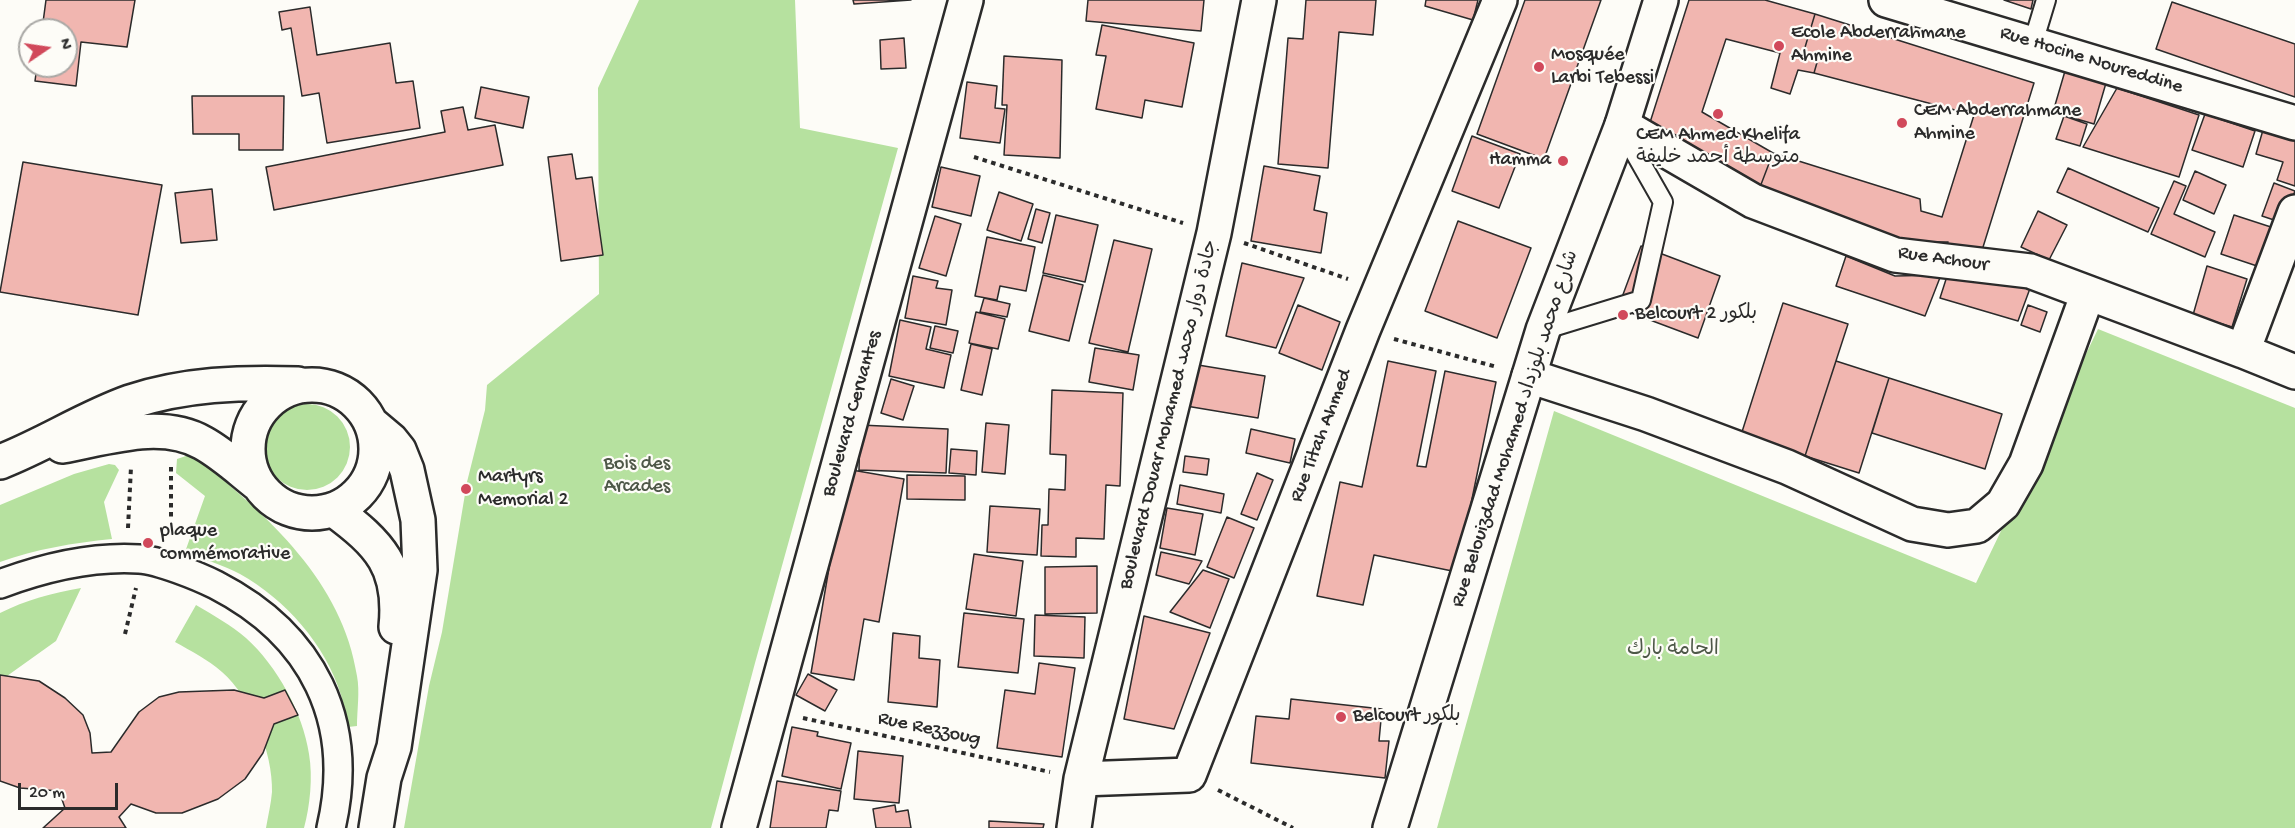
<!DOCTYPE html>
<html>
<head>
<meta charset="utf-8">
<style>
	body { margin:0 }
	#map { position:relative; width:2295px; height:828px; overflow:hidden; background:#fdfcf7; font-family:"Gochi Hand",sans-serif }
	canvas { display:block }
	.north { position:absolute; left:18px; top:18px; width:60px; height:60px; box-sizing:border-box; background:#fdfcf7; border:2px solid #a9a8a5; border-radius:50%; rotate:77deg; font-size:16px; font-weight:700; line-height:24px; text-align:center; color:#2b2b2b }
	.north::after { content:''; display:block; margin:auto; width:21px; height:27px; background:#d1495b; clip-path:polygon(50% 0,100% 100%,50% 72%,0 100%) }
	.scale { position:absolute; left:18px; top:783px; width:100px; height:27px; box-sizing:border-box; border:3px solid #2b2b2b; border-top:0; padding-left:8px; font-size:18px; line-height:21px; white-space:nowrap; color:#2b2b2b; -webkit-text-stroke:4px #fdfcf7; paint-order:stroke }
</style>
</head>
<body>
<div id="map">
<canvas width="2295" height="828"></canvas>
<div class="north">N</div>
<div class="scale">20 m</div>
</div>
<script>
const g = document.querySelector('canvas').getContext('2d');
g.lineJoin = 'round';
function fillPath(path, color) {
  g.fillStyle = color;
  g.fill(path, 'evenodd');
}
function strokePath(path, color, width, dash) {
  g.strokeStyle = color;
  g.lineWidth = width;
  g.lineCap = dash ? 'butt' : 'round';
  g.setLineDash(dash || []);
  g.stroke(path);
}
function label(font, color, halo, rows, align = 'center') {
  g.font = font + ' "Gochi Hand","Playpen Sans Arabic",sans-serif';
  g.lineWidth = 4.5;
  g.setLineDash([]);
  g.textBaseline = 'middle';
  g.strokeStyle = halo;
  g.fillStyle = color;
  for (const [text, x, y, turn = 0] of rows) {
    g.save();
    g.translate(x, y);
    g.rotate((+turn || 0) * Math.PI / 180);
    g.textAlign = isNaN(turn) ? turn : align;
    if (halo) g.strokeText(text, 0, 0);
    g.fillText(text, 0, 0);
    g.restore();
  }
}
fillPath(new Path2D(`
	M639 0H795L800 128 898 148 755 663 711 828H404L429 686 442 632 467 482 485 410 487 385 599 294 598 88Z
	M2098 329 2295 408V828H1437L1554 411 1976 583Z
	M264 447a43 43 0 1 1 86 0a43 43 0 1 1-86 0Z
	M189 455 198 459C268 516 343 582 357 676 360 692 357 710 357 726L348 727C346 716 344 705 341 695 325 644 286 600 240 574 223 565 203 559 185 552L205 496 176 473 177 459Z
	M109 464 115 465 119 470 104 502 112 539C73 543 36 549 0 562V505L74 474Z
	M81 588 56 641 0 681V613C26 600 52 593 81 588Z
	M196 605C213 615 231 625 246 638 277 666 303 713 309 754 313 777 310 806 304 828H266C268 816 271 804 272 792 273 753 251 697 222 672 207 659 191 651 175 642Z`), '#b6e19f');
const building = new Path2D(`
	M46 0H135L127 47 81 42 76 86 35 81 37 66H66V30H42Z
	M853 0H911L854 4Z
	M1088 0H1204L1201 31 1086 21Z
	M1306 0H1376L1373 35 1339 32 1328 168 1278 164 1288 38 1303 39Z
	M1426 0H1478L1473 20 1425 6Z
	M1525 0H1601L1544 159 1477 134Z
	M1689 0H1765L1815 14 1803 54 1818 59 1814 73 1798 70 1790 94 1771 88 1780 53 1726 39 1702 112 1773 153 1757 195 1646 135Z
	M2004 0H2033L2031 9Z
	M2172 2 2295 44V97L2156 49Z
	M310 7 317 55 390 43 396 83 413 81 420 128 327 143 319 93 302 96 291 28 282 30 279 12Z
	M1815 14 2034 83 1979 260 1944 252 1948 242H1911L1757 195 1773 153 1920 199 1921 211 1942 217 1974 115 1814 73 1818 59 1803 54Z
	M1102 25 1194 43 1182 107 1145 100 1142 118 1096 109 1106 56 1096 55Z
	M904 38 906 68 881 69 880 40Z
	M1004 56 1062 60 1060 158 1004 155 1007 105H1002Z
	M2065 71 2106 83 2094 124 2053 112Z
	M967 82 997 86 995 108 1005 109 1000 143 960 138Z
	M481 87 529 97 523 128 475 118Z
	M2117 88 2199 115 2179 177 2083 147Z
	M192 96H284L283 150H239V134H193Z
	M463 107 468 130 495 125 503 165 274 210 266 167 445 132 441 111Z
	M2205 114 2255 131 2243 167 2192 150Z
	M2064 116 2087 124 2080 146 2056 139Z
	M2263 130 2295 139V186L2277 180 2283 162 2256 154Z
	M1472 136 1520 154 1499 208 1452 191Z
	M572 154 576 179 592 177 603 255 561 261 548 157Z
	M23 162 162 185 138 315 0 292Z
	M1264 166 1320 176 1314 210 1327 213 1321 253 1251 241Z
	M941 167 980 176 971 216 932 207Z
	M2068 168 2159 208 2148 232 2057 192Z
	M2195 171 2226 185 2214 214 2183 200Z
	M2174 181 2186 186 2174 214 2215 232 2205 257 2151 234Z
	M2274 183 2295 191 2283 223 2262 216Z
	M212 189 217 240 181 243 175 193Z
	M999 192 1033 204 1021 241 987 230Z
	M1036 209 1050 213 1042 243 1028 239Z
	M2038 211 2067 225 2049 260 2021 247Z
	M1056 215 1098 225 1085 282 1043 273Z
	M2234 215 2277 229 2263 268 2221 254Z
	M935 216 961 224 946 276 919 268Z
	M1458 221 1531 248 1497 338 1425 311Z
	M987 237 1035 247 1026 291 1000 286 997 300 975 296Z
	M1114 240 1152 249 1128 352 1089 343Z
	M1641 246 1720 276 1698 338 1618 308Z
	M1846 256 1895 276 1941 275 1925 316 1836 286Z
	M1242 263 1304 278 1276 348 1226 336Z
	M2207 266 2247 279 2232 327 2193 315Z
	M1949 270 2032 283 2018 321 1940 298Z
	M1043 275 1083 285 1069 341 1029 331Z
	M913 276 938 281 936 288 952 290 946 325 905 318Z
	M984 298 1010 304 1007 317 980 312Z
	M1783 303 1848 324 1805 456 1741 435Z
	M1298 305 1340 322 1322 370 1279 353Z
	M2028 305 2047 312 2040 332 2021 325Z
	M976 312 1005 319 998 349 969 343Z
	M900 320 931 327 926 349 951 355 944 388 889 376Z
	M935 326 958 331 953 353 930 348Z
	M971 344 992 349 982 395 961 390Z
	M1095 348 1139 355 1133 390 1089 382Z
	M1388 361 1436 371 1417 466 1426 467 1445 371 1496 382 1457 572 1374 555 1363 605 1317 596 1340 482 1362 487Z
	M1836 361 1889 378 1859 473 1805 456Z
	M1192 364 1265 376 1258 418 1186 406Z
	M1889 378 2002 414 1985 469 1872 433Z
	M891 379 914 386 903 420 881 413Z
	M1052 390 1123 393 1120 486 1106 485 1104 539 1076 538V557L1041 556 1042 525H1048L1049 489 1065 490 1066 455 1050 454Z
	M986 423 1009 425 1005 474 982 472Z
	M860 425 948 429 946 473 859 470Z
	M1251 429 1295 439 1290 463 1246 453Z
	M951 449 977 451 976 475 949 473Z
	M1185 456 1209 459 1207 475 1183 472Z
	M846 469 904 479 879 622 864 619 854 680 811 673Z
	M1257 473 1273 480 1257 520 1241 514Z
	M907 475 965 476V500L907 499Z
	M1180 485 1224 494 1221 513 1177 504Z
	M990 506 1040 509 1037 555 987 552Z
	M1167 508 1203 514 1195 555 1160 548Z
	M1227 517 1254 528 1234 578 1207 567Z
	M1161 552 1202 561 1189 584 1156 575Z
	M974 554 1023 561 1016 616 966 609Z
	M1097 566V613L1045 614V567Z
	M1203 570 1229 579 1210 628 1170 612Z
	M964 613 1024 619 1018 673 958 667Z
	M1035 615 1085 617 1084 658 1034 656Z
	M1144 616 1210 633 1174 729 1124 719Z
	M893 633 920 636 919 658 940 660 937 707 888 702Z
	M1039 663 1075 668 1062 757 997 748 1005 690 1035 694Z
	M808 674 837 690 825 711 796 695Z
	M0 675 39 681 65 698 83 715 90 733 92 753 111 752 139 712 159 697 179 692 234 690 264 698 285 690 298 715 274 724 263 753 245 779 218 799 182 813H156L131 804 119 817 126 828H43L65 808 59 791 20 788 0 781Z
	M1291 699 1382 709 1379 741H1389L1385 778 1251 763 1256 716 1289 719Z
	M792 727 818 732 817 736 851 743 841 789 782 776Z
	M858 751 903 756 899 803 854 799Z
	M777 781 841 791 838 811 829 810 826 828H770Z
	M895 805 896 812 908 810 911 828H876L873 809Z
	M989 821 1044 824 1043 828H989Z`);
fillPath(building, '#f1b6b0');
strokePath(building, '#2b2b2b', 1.5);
const service = new Path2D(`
	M2033 43 2046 0
	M1543 330 1641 300 1663 202 1622 130`);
const pedestrian = new Path2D(`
	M0 584C43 568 92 556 139 559 158 560 198 576 216 585 313 635 356 721 331 828`);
const minor = new Path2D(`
	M1886 0 2295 123
	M1622 125 1753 201 1895 255 2030 271 2243 351 2295 372
	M2243 351 2295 212
	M1529 376 1646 414 1787 467 1912 524 1948 530 1977 526 2003 504 2026 464 2088 293
	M1081 779 1189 775 1363 330 1500 0
	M739 828 966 0
	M1074 828 1081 779 1214 233 1259 0`);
const tertiary = new Path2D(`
	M248 449a64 64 0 1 1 128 0a64 64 0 1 1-128 0Z
	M372 424 391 440 399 450 407 470 418 520 420 570 394 747 384 778 376 828
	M62 446C107 438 161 419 203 443 223 454 241 471 259 485
	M0 462C44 445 85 418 130 402 184 384 241 382 298 384
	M334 510C380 544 402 567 396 627`);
const primary = new Path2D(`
	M1390 828 1543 330 1622 125 1661 0`);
strokePath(service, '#2b2b2b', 22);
strokePath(pedestrian, '#2b2b2b', 32);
strokePath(minor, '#2b2b2b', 38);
strokePath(tertiary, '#2b2b2b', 38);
strokePath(primary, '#2b2b2b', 38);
strokePath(new Path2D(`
	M974 157 1183 223
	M1244 243 1348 279
	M1394 339 1497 367
	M171 467V534
	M128 528 131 467
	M125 634 136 588
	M803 718 1050 772
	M1218 790 1293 828`), '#2b2b2b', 4, [4.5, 4.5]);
strokePath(service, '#fdfcf7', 18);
strokePath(pedestrian, '#fdfcf7', 27);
strokePath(minor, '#fdfcf7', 33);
strokePath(tertiary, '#fdfcf7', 33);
strokePath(primary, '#fdfcf7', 33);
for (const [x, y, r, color] of [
	[1779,46,6,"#d1495b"],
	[1539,67,6,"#d1495b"],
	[1718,114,6,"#d1495b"],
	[1902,123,6,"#d1495b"],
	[1563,161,6,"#d1495b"],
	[1623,315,6,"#d1495b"],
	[466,489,6,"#d1495b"],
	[148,543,6,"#d1495b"],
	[1341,717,6,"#d1495b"]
]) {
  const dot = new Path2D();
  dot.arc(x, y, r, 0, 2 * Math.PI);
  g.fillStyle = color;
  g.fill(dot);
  strokePath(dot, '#fdfcf7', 2);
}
label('20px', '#2b2b2b', '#fdfcf7', [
	["Ecole Abderrahmane",1791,34],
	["Ahmine",1791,57],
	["Mosquée",1551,56],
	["Larbi Tebessi",1551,79],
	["CEM Abderrahmane",1914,112],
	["Ahmine",1914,135],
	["CEM Ahmed Khelifa",1718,136,"center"],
	["متوسطة أحمد خليفة",1718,159,"center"],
	["Hamma",1551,161,"right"],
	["Belcourt 2 بلكور",1635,315],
	["Martyrs",478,478],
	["Memorial 2",478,501],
	["plaque",160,532],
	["commémorative",160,555],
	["Belcourt بلكور",1353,717]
], 'left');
label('20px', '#2b2b2b', '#fdfcf7', [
	["Rue Hocine Noureddine",2091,61,17],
	["Rue Achour",1943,260,8],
	["Boulevard Cervantes",853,414,-74],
	["Boulevard Douar Mohamed جادة دوار محمد",1170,415,-76],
	["Rue Belouizdad Mohamed شارع محمد بلوزداد",1516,429,-72],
	["Rue Titah Ahmed",1322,436,-69],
	["Rue Rezzoug",929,730,12]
]);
label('20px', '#4e5848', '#fdfcf7', [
	["Bois des",637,465],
	["Arcades",637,488],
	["الحامة بارك",1673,651]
]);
</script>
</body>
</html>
